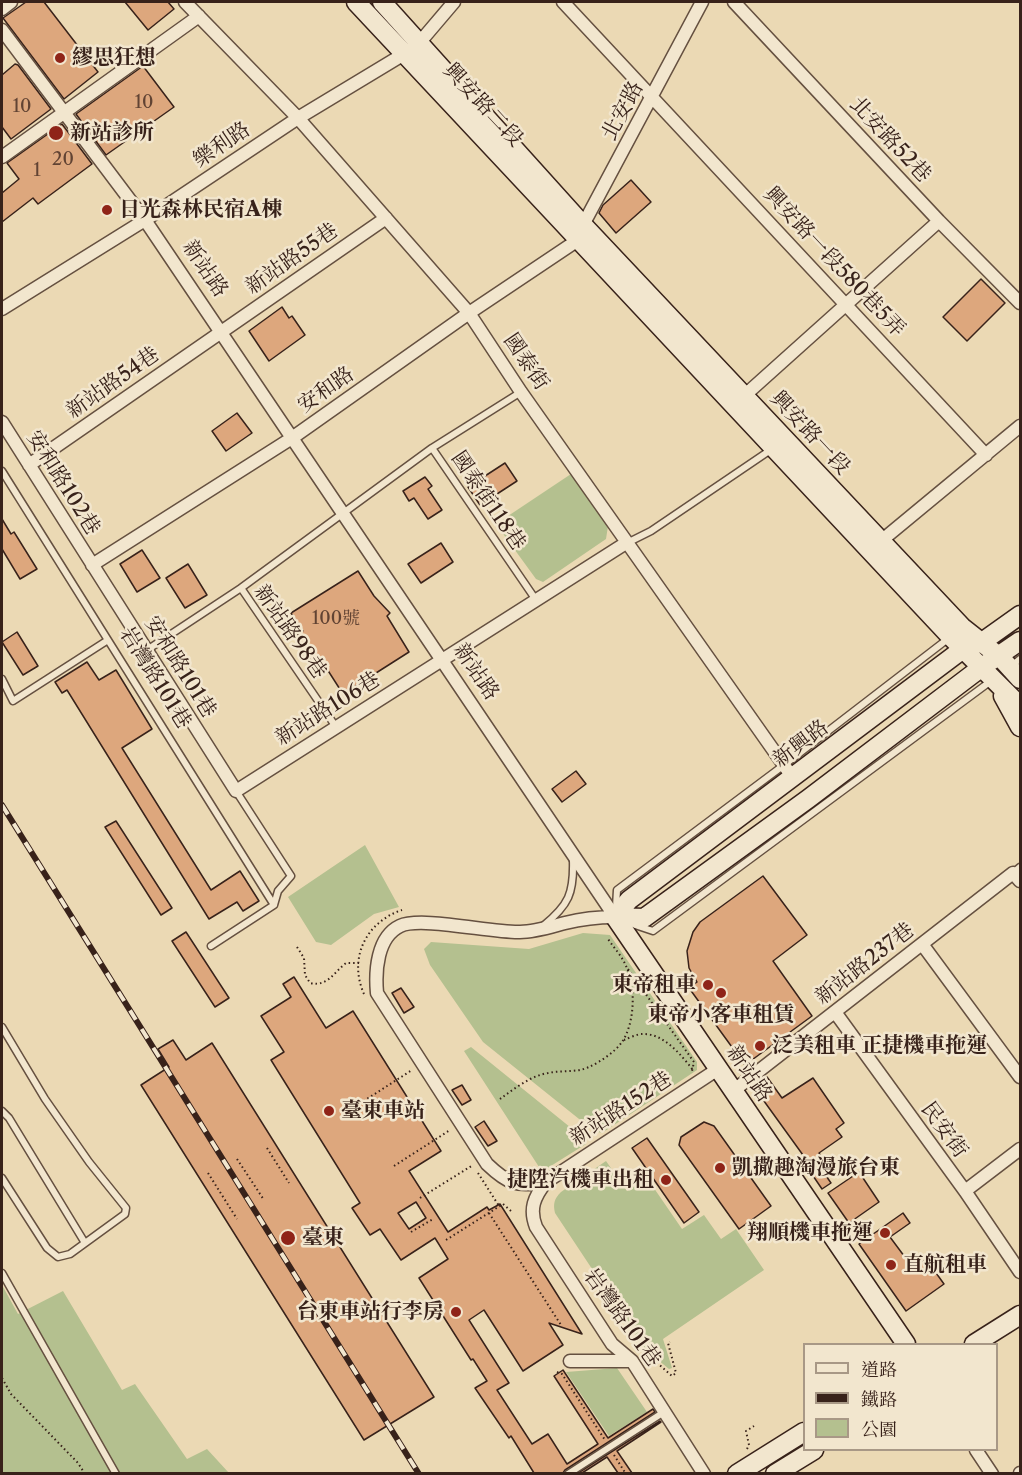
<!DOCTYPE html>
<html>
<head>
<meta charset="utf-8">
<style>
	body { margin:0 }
	#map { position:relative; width:1022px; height:1475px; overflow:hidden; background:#ebd9b4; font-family:"Libre Caslon Text","Noto Serif TC",serif }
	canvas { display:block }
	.frame { position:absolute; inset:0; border:3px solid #38221a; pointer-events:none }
	.legend { position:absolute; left:803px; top:1343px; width:195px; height:108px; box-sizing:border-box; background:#f2e6ce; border:2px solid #a89886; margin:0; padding:8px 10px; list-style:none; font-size:18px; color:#38221a }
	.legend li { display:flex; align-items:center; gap:12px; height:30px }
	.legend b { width:30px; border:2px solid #a89886 }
</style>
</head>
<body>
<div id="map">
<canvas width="1022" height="1475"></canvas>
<div class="frame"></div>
<ul class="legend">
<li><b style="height:8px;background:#f2e6ce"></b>道路</li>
<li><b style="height:8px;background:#38221a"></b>鐵路</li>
<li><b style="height:16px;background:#b4c08f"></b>公園</li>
</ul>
</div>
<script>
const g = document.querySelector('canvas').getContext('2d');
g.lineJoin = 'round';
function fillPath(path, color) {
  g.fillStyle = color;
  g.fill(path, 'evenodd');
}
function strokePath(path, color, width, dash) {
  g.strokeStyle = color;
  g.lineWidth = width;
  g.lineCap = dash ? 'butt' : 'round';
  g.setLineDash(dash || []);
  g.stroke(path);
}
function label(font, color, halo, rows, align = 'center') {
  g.font = font + ' "Libre Caslon Text","Noto Serif TC",serif';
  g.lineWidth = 5;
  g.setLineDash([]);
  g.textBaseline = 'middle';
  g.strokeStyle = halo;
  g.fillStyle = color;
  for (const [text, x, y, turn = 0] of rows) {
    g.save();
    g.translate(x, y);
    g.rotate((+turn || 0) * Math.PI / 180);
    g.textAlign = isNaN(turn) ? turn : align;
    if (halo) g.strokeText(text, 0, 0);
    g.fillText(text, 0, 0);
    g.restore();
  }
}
fillPath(new Path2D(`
	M571 474 608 526 606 539 543 582 536 579 496 524Z
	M365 845 399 907 374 914 331 945 316 942 288 897Z
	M583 933 610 935 697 1062V1070L602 1133 594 1131 483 1042 430 965 424 949 431 942 529 949Z
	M471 1047 586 1140V1144L546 1169 539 1167 464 1051Z
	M606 1161 627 1191 647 1178 682 1229 704 1215 721 1239 736 1229 764 1270 663 1339 672 1368 669 1369 645 1349 555 1213C553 1204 554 1199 561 1192Z
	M2 1285 18 1314 63 1291 122 1390 135 1384 187 1459 207 1449 229 1473H2Z
	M617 1368 647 1412 609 1436 566 1372Z`), '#b4c08f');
const building = new Path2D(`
	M26 2H44L98 72 64 99 3 18Z
	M125 2H168L174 9 148 30Z
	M15 64 18 65 51 109 11 139 2 127V75Z
	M143 66 174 107 106 155 76 114Z
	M62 124 92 164 38 204 33 198 2 222V193L19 179 7 163Z
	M631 180 651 202 616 233 599 213 603 205Z
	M981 279 1005 303 967 341 943 317Z
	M282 307 289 318 292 316 305 335 269 361 249 331Z
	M237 413 252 433 226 451 212 431Z
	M505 463 517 481 480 505 468 487Z
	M425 477 432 486 428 489 442 510 428 519 414 498 409 501 403 491Z
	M2 519 11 534 14 532 37 569 20 579 2 549Z
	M441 543 453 562 421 583 408 564Z
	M142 550 160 578 137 592 120 564Z
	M188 564 207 595 185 608 166 578Z
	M358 571 374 596 390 613 387 616 409 652 343 694 327 669 324 672 310 658 297 635 303 631 291 613Z
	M17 632 38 666 23 675 2 642Z
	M87 662 99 680 116 670 152 729 122 748 211 890 240 871 259 901 243 911 237 902 209 919 67 690 62 693 55 682Z
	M576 771 586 784 562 802 552 789Z
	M116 821 172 908 161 915 105 827Z
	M763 876 807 935 773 961 812 1016 745 1065 689 988 697 982 689 968 687 951 693 932 700 922Z
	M186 932 229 998 215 1007 172 941Z
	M294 977 326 1028 353 1011 441 1151 409 1171 448 1232 487 1207 489 1210 500 1204 582 1334 549 1323 563 1345 523 1371 484 1310 469 1320 509 1383 497 1390 532 1444 548 1434 567 1464 598 1444 554 1376 563 1370 608 1438 653 1409 655 1412 565 1470 563 1473H534L511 1436 509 1438 475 1388 487 1381 473 1359 471 1360 419 1278 448 1259 435 1238 401 1260 380 1229 370 1235 352 1208 360 1203 271 1060 284 1052 261 1016 291 997 283 984ZM416 1202 426 1218 409 1229 398 1213Z
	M401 988 414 1007 404 1013 392 993Z
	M173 1040 186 1060 212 1043 434 1397 364 1440 141 1085 169 1067 158 1049Z
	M767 1077 782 1098 813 1078 844 1123 836 1129 842 1137 819 1153 825 1163 820 1167 831 1183 822 1189 805 1164 808 1162 756 1090 760 1082Z
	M462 1085 471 1100 462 1105 452 1090Z
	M484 1121 497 1141 488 1146 475 1127Z
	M704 1122 714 1126 771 1206 739 1229 679 1145 681 1137Z
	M647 1138 699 1212 684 1223 632 1148Z
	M859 1172 879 1202 849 1223 828 1193Z
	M903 1213 910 1223 890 1237 913 1268 926 1259 944 1284 906 1311 859 1244Z
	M660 1421 661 1422 617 1451 632 1473H618L607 1457 582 1473H578Z`);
fillPath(building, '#dda77d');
strokePath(building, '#38221a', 1.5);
const lane = new Path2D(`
	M521 392 432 448 536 600
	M2 471 274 905
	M627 543 651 531 772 449
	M241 588 432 448
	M147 650 241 588 336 727
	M1010 667 1020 659
	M2 679 13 701 108 640
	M1013 873 1020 867
	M616 907 617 890 784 765 949 638
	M635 925 653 931 991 681
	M543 926C569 905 574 893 573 860
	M211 946 274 905 278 891 291 876 236 791
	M2 1027 45 1099 89 1162 126 1208 125 1214 70 1254 58 1257 47 1248 2 1178
	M2 1111 9 1118 85 1243
	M2 1273 116 1474
	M568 1474 664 1412`);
const street = new Path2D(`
	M185 2 298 118 469 313 521 392 793 778
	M563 2 986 455
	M734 2 939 221 1020 303
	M2 9 11 2
	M2 30 145 220 615 917
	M2 157 199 16
	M2 309 145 220 298 118 404 54 420 42 454 2
	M744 396 939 221
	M2 422 236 791 626 543
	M29 465 386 218
	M881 541 1020 426
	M92 565 292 438 469 313 578 240 583 225 702 2
	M922 944 1020 1077
	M835 1012 965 1191 1020 1272
	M733 1091 1013 873 1020 881
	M546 1182C516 1187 508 1184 487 1164L377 993C375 971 377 937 400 926 421 916 492 933 520 932 535 932 550 927 565 923 581 919 598 917 615 917
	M965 1191 1020 1149
	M570 1361H632
	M976 1450 992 1474
	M704 1474 632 1361 612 1344 536 1227C529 1209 534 1197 546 1182L718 1069
	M1020 1474V1473`);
const secondary = new Path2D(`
	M356 2 950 636 1020 706
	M382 2 583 225 962 627 1000 657 1020 679
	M1003 696 1020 727
	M615 917 906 1344
	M615 917 629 900 963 649 982 642 1020 615
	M615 917 644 918 808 799 982 667 1020 641
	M974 1344 1020 1315
	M737 1474 804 1432
	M775 1474 814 1450`);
strokePath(lane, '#655040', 9);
strokePath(street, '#655040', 15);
strokePath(secondary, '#38221a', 21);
strokePath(new Path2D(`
	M297 947 304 958 305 975 310 983C328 987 334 972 346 963H359
	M628 969 694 1062 692 1071
	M364 994C348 958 366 922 402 910
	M624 1040C629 1038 637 1034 642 1034 664 1033 681 1055 693 1070
	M500 1099C514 1089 530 1076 548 1073 562 1070 576 1073 589 1067 600 1062 615 1052 622 1042 635 1023 636 986 626 966 622 956 614 948 608 939
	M356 1106 412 1070
	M267 1148 289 1183
	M237 1159 264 1200
	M394 1166 450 1130
	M208 1173 237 1219
	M478 1173 499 1206
	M420 1198 473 1165
	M489 1213 561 1325
	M411 1232 433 1219
	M446 1240 503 1204 511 1211
	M643 1355 646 1353 672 1376 676 1373 668 1343 670 1342
	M557 1372 562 1374 605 1440
	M2 1378 11 1394 78 1463 85 1474
	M747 1449 749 1445 746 1431 754 1426
	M614 1455 626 1474`), '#38221a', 2, [1.5, 3]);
strokePath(lane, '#f2e6ce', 6);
strokePath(street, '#f2e6ce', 12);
strokePath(secondary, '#f2e6ce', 18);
const rail = new Path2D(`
	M2 805 419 1474`);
strokePath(rail, '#38221a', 6);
strokePath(rail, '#f2e6ce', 4, [11]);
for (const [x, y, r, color] of [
	[60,58,6,"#8f2418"],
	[56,133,8,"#8f2418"],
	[107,210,6,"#8f2418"],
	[708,985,6,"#8f2418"],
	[721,993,6,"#8f2418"],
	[760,1046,6,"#8f2418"],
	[329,1111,6,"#8f2418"],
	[720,1168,6,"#8f2418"],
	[666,1180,6,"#8f2418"],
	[885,1233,6,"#8f2418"],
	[288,1238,8,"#8f2418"],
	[891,1265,6,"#8f2418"],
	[456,1312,6,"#8f2418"]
]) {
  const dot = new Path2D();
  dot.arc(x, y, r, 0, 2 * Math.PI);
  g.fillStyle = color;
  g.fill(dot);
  strokePath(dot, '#f2e6ce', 2);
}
label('18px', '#614333', null, [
	["10",144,103],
	["10",22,107],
	["20",63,160],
	["1",37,171],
	["100號",336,619]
]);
label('bold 21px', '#38221a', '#f2e6ce', [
	["繆思狂想",72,58],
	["新站診所",70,133],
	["日光森林民宿A棟",119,210],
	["東帝租車",696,985,"right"],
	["東帝小客車租賃",721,1015,"center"],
	["泛美租車 正捷機車拖運",772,1046],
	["臺東車站",341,1111],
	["凱撒趣淘漫旅台東",732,1168],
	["捷陞汽機車出租",654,1180,"right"],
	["翔順機車拖運",873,1233,"right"],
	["臺東",302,1238],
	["直航租車",903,1265],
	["台東車站行李房",444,1312,"right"]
], 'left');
label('21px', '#38221a', '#f2e6ce', [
	["興安路二段",483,105,47],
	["北安路",623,111,-62],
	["北安路52巷",890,140,47],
	["樂利路",222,145,-34],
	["新站路55巷",292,259,-35],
	["興安路一段580巷5弄",834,262,47],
	["新站路",205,269,56],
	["國泰街",526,362,56],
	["新站路54巷",113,383,-35],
	["安和路",326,390,-35],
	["興安路一段",810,433,47],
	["安和路102巷",63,483,58],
	["國泰街118巷",488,501,56],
	["新站路98巷",290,632,55],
	["安和路101巷",180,667,58],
	["新站路",476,672,56],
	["岩灣路101巷",155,678,58],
	["新站路106巷",328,709,-32],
	["新興路",801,744,-37],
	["新站路237巷",865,964,-38],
	["新站路",749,1074,56],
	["新站路152巷",621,1109,-33],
	["民安街",944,1130,54],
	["岩灣路101巷",622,1318,54]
]);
</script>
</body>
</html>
